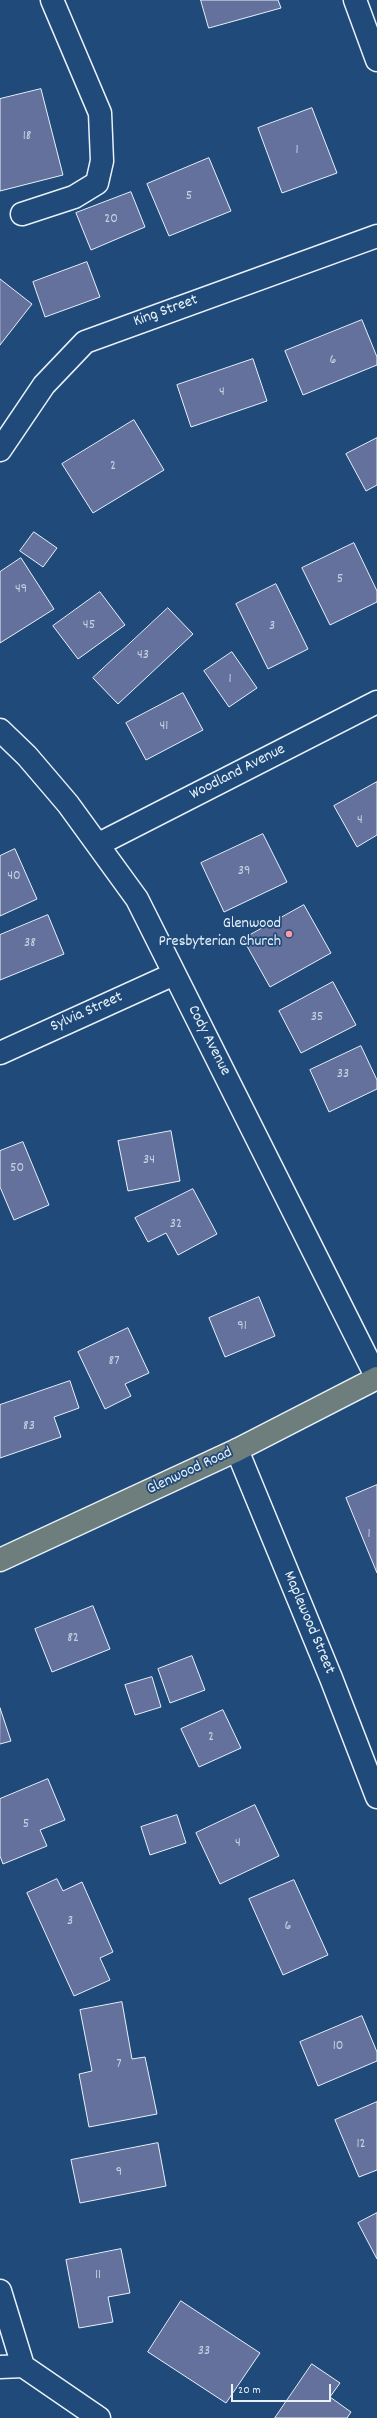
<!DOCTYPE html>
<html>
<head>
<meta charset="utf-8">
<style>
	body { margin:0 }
	#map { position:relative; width:377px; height:2418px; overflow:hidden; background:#1f4a7a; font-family:Dekko,sans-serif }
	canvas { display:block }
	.scale { position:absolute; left:231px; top:2384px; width:100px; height:18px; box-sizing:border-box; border:2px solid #e8f1f8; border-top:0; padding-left:5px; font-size:12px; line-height:14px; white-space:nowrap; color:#e8f1f8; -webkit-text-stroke:3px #1f4a7a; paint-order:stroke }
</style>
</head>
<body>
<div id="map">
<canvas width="377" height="2418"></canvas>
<div class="scale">20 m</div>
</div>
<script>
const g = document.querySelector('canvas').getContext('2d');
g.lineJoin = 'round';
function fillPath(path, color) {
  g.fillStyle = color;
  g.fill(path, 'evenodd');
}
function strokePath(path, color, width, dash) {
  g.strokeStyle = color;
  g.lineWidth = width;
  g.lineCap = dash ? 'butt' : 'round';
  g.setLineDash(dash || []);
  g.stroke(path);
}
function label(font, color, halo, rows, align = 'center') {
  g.font = font + ' Dekko,sans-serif';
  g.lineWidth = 3.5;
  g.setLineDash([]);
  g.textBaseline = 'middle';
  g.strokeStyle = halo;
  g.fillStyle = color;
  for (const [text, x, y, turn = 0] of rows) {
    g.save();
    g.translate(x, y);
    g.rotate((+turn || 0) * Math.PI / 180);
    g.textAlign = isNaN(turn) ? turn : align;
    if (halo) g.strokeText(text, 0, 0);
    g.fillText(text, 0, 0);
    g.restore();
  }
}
const building = new Path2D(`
	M201 0H278L281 8 209 28Z
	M41 89 63 175 0 191V99Z
	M312 108 337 173 282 193 258 128Z
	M209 158 231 211 169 236 147 184Z
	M131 192 145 227 91 250 76 213Z
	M87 262 100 297 45 317 33 282Z
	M0 279 32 304 0 345Z
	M362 320 377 357V365L303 395 285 351Z
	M253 359 267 401 191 427 177 385Z
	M134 420 164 470 93 513 62 464Z
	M377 438V485L366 491 346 454Z
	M34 532 57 548 43 567 20 551Z
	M354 543 377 591V602L330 625 302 568Z
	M21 558 54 609 0 643V572Z
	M276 584 308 649 268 669 236 604Z
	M100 592 125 625 78 659 53 626Z
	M168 608 193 634 118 704 93 678Z
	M232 652 257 688 229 707 204 671Z
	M183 693 203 730 146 760 126 723Z
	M377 782V835L357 847 334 806Z
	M263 834 287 882 224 912 201 863Z
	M15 849 37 899 0 916V856Z
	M304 905 331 953 270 987 243 939Z
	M48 915 64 954 0 980V935Z
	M333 982 356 1025 301 1053 279 1011Z
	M361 1046 377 1080V1089L329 1112 310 1070Z
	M171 1131 180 1181 128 1191 118 1141Z
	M23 1142 49 1205 14 1220 0 1187V1151Z
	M193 1189 217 1234 178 1255 166 1233 148 1242 135 1218Z
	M259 1297 275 1336 225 1357 209 1318Z
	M128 1328 149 1373 125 1384 131 1396 105 1409 78 1352Z
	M70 1381 79 1408 54 1417 61 1437 0 1458V1405Z
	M377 1485V1573L346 1498Z
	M93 1606 110 1649 52 1672 35 1629Z
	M192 1656 205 1690 170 1703 158 1669Z
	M152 1677 161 1707 135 1715 125 1685Z
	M0 1708 11 1741 0 1744Z
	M223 1710 241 1748 199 1767 181 1729Z
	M48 1779 65 1820 40 1830 47 1846 3 1864 0 1856V1799Z
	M255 1805 279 1856 220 1884 196 1833Z
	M177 1815 186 1843 150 1855 141 1827Z
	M57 1879 63 1891 82 1882 113 1952 100 1958 110 1980 74 1996 27 1893Z
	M294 1880 328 1955 283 1975 249 1899Z
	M122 2002 132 2059 145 2057 157 2114 89 2127 79 2074 92 2071 80 2010Z
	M362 2016 377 2052V2061L318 2086 300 2042Z
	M377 2102V2170L359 2177 335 2120Z
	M158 2143 166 2186 80 2203 71 2160Z
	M377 2213V2259L358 2223Z
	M121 2249 130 2293 108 2297 113 2322 79 2328 66 2260Z
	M181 2301 260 2353 226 2403 148 2352Z
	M312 2364 340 2383 330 2397 351 2412 347 2418H275Z`);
fillPath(building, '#65719d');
strokePath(building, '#e8f1f8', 1);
const minor = new Path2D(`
	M355 0 377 60
	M22 214 74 197 97 183 102 161 100 113 52 0
	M0 450 44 385 85 342 377 236
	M0 730 27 756 68 804 137 899 377 1378
	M99 844 377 702
	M0 1053 174 974
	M237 1450 331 1678 377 1797
	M0 2291 23 2366 99 2418
	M0 2367 23 2366`);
const major = new Path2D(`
	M0 1560 237 1450 377 1378`);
strokePath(minor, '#e8f1f8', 25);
strokePath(major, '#e8f1f8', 25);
strokePath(minor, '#1f4a7a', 22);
strokePath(major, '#6d7e7c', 22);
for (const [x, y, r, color] of [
	[289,934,4,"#ff9aa2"]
]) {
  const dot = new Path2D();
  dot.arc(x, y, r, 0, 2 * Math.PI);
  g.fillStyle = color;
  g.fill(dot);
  strokePath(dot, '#1f4a7a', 1.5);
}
label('14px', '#c7d1e1', null, [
	["18",27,137],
	["1",297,151],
	["5",189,197],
	["20",111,220],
	["6",333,361],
	["4",222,393],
	["2",113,467],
	["5",340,580],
	["49",21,590],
	["45",89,626],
	["3",272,627],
	["43",143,656],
	["1",230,680],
	["41",164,727],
	["4",360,821],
	["39",244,872],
	["40",14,877],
	["38",30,944],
	["35",317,1018],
	["33",343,1075],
	["34",149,1161],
	["50",17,1169],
	["32",176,1225],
	["91",242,1327],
	["87",114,1362],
	["83",29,1427],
	["1",369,1535],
	["82",73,1639],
	["2",211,1738],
	["5",26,1825],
	["4",238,1844],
	["3",70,1922],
	["6",288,1927],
	["10",338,2047],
	["7",119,2065],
	["12",361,2145],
	["9",119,2173],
	["11",98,2276],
	["33",204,2352]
]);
label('16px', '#e8f1f8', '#1f4a7a', [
	["King Street",166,312,-20],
	["Woodland Avenue",238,773,-27],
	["Sylvia Street",87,1013,-24],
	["Cody Avenue",208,1041,63],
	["Glenwood Road",190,1472,-25],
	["Maplewood Street",308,1623,67]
]);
label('16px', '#e8f1f8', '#1f4a7a', [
	["Glenwood",281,925],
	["Presbyterian Church",281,943]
], 'right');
</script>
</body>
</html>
